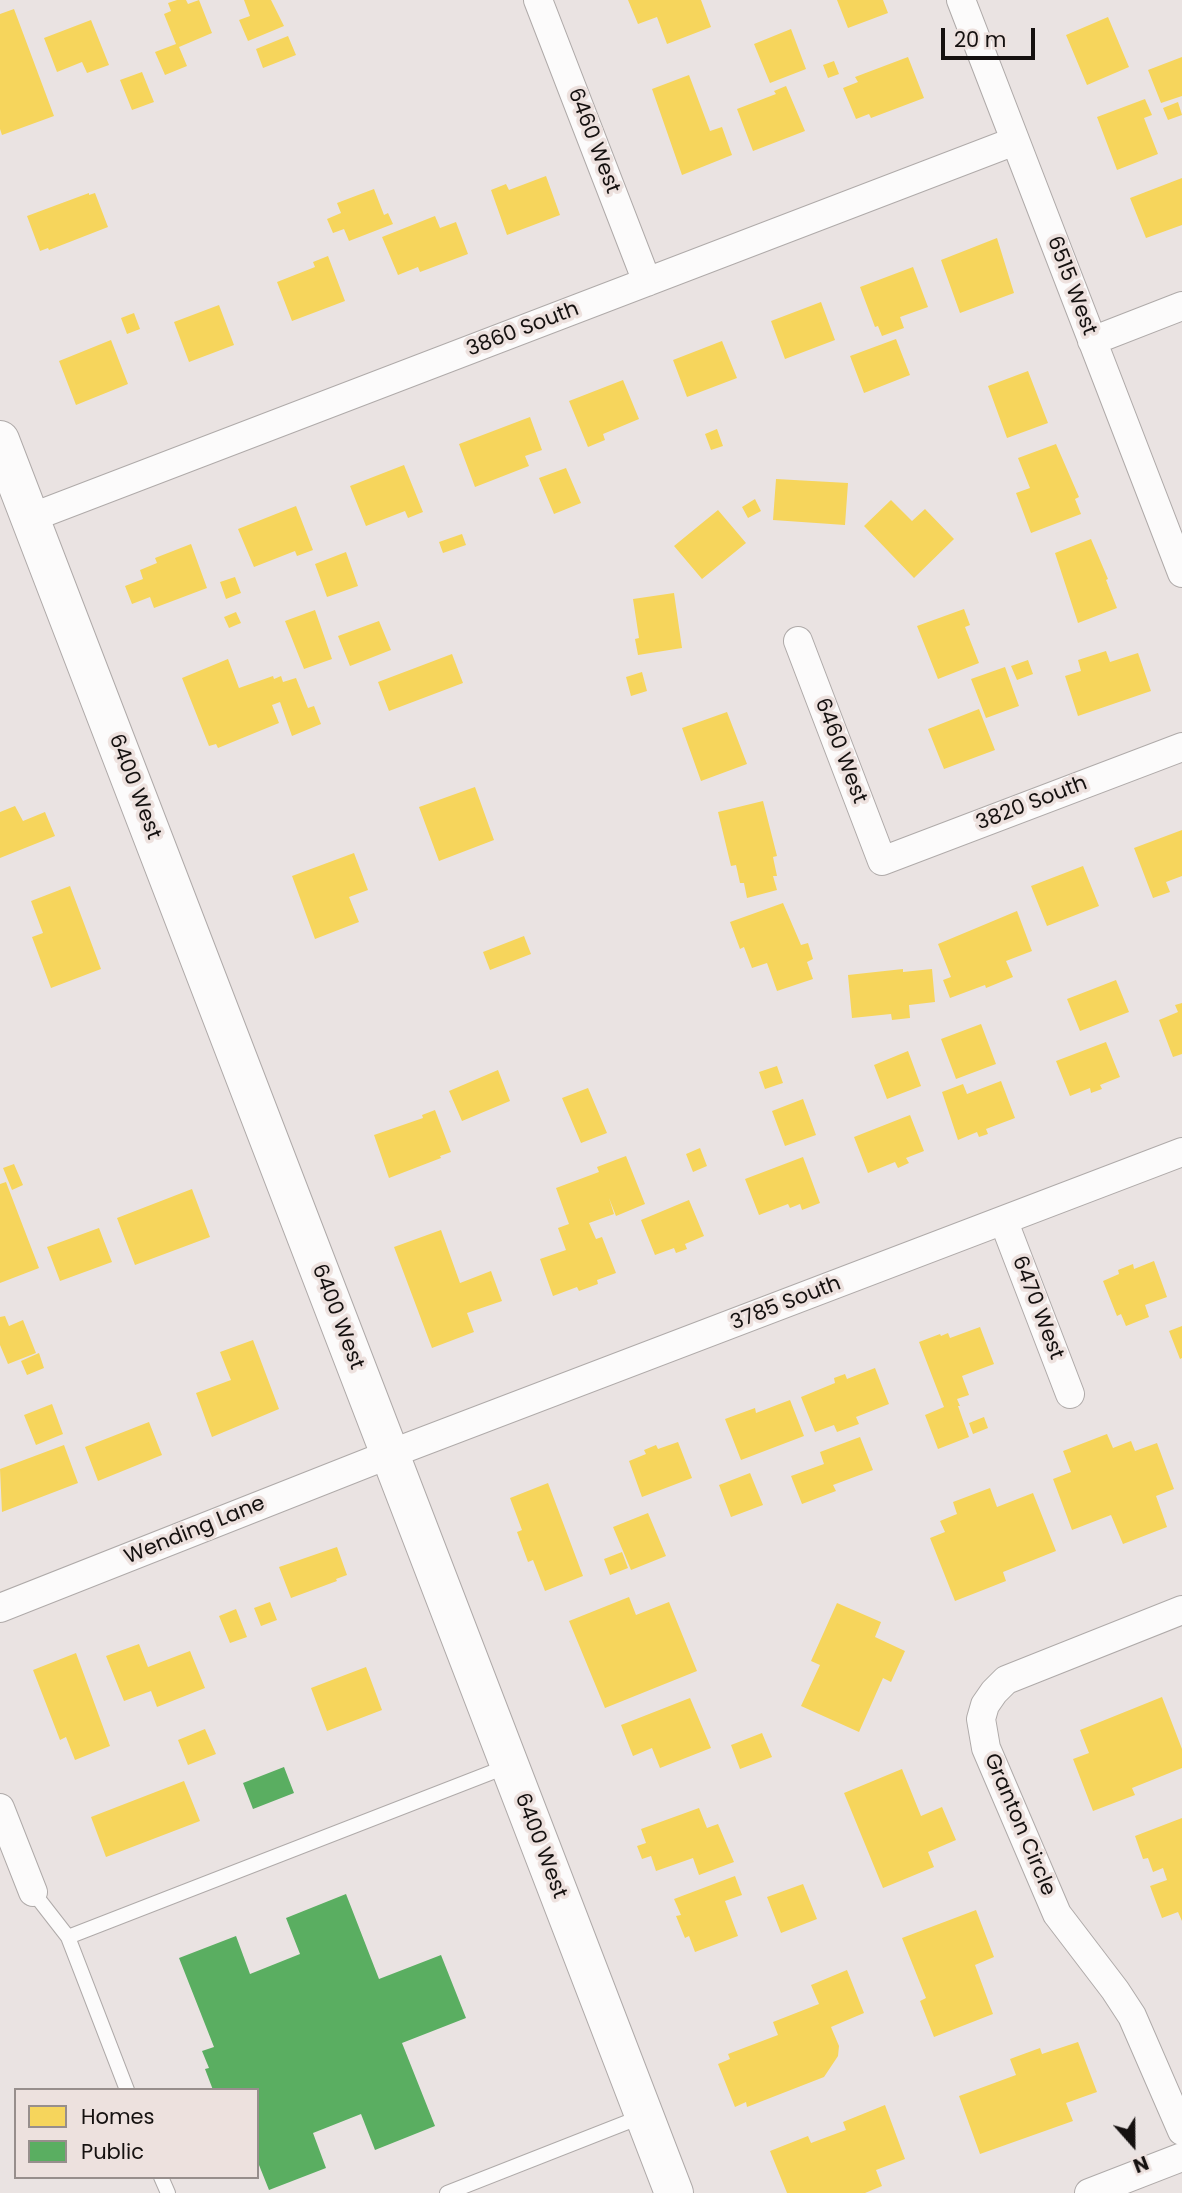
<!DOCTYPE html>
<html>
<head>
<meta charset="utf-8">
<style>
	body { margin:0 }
	#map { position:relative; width:1182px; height:2193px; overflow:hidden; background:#eae3e2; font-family:Poppins,sans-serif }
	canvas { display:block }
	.legend { position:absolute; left:14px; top:2088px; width:245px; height:91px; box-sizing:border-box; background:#ede1de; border:2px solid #978e8c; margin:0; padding:9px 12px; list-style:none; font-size:21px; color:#151110 }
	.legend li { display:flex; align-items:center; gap:14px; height:35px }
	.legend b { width:35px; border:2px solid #978e8c }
	.north { position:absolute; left:1098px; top:2109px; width:70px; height:70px; -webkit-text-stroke:5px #ede1de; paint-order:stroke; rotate:159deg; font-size:19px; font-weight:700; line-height:28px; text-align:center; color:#151110 }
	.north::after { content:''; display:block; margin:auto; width:24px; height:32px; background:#151110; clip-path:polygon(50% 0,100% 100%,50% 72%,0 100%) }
	.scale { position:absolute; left:941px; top:28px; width:94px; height:32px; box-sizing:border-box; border:4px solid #151110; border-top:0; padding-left:9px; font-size:21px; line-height:24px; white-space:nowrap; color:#151110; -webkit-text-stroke:5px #ede1de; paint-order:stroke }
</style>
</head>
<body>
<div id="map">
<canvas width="1182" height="2193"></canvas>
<ul class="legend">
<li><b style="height:19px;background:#f6d55c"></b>Homes</li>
<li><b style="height:19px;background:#5aae61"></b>Public</li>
</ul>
<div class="north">N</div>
<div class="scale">20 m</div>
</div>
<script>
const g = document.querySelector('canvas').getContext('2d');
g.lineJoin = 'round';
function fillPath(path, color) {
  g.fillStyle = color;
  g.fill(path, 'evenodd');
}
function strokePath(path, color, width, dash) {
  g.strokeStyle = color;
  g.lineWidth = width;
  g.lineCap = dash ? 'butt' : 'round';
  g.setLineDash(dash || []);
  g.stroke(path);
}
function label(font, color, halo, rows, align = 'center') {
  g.font = font + ' Poppins,sans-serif';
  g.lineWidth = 7;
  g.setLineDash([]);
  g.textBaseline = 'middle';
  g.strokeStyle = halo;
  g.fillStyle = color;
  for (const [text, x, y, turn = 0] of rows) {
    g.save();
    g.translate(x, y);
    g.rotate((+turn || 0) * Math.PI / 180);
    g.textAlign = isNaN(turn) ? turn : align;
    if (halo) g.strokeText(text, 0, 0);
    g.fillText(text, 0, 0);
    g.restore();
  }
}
fillPath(new Path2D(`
	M177 0H186L188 4 199 0 212 33 179 47 187 66 165 75 155 52 176 44 164 14 171 11 168 3Z
	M244 0H271L284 26 248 41 239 20 250 16Z
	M628 0H701L711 27 667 44 657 17 638 24Z
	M837 0H883L888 13 848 28Z
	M14 9 54 116 2 135 0 129V14Z
	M1108 17 1129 67 1087 85 1066 35Z
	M91 20 109 65 87 73 82 62 57 72 44 38Z
	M791 29 806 69 770 83 754 44Z
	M288 36 296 55 263 68 256 49Z
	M908 57 924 98 871 118 869 114 856 119 843 88 858 82 855 77Z
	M1182 57V96L1161 103 1148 70Z
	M834 61 839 74 828 78 823 65Z
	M142 72 154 102 132 110 120 80Z
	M689 75 710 131 722 127 732 155 682 175 652 89Z
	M786 86 805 131 753 151 737 109 776 94 774 91Z
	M1145 99 1152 115 1144 118 1158 154 1117 170 1097 117Z
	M1178 102 1182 115 1168 120 1163 108Z
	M546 176 560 215 507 235 491 190 506 184 509 190Z
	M1182 178V225L1146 238 1130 198Z
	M374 189 384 215 388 213 393 224 349 241 344 229 333 233 327 219 341 213 337 203Z
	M89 193V195L95 193 108 227 49 250 48 248 40 251 27 216Z
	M435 216 440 228 456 222 468 254 420 272 418 267 398 275 382 237Z
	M997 238 1014 293 960 313 941 260Z
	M328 256 345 301 292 321 277 282 315 267 313 262Z
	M913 267 928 307 900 317 904 328 882 336 878 326 875 327 860 287Z
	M821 302 835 340 785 359 771 321Z
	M219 305 234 345 189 362 174 322Z
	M134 313 140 329 127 334 121 318Z
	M896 339 910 375 864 393 850 356Z
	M111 340 128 384 76 405 59 361Z
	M722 341 737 378 687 397 673 360Z
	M1028 371 1048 423 1007 438 988 386Z
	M623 380 639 419 603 434 605 440 588 447 569 401Z
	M530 417 542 450 525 456 529 466 475 487 459 444Z
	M717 429 723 446 711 450 705 434Z
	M1056 444 1079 497 1075 499 1081 514 1031 533 1016 493 1030 488 1018 458Z
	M404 465 423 512 408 518 405 511 366 526 350 486Z
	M566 468 581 503 554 514 539 478Z
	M776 479 848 483 845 525 773 520Z
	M755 499 761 511 748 518 742 507Z
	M891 500 912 521 925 509 954 539 914 578 864 526Z
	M296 506 313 550 297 556 295 551 254 567 238 529Z
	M718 510 746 543 702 579 674 546Z
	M462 534 466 545 443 553 439 542Z
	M1091 539 1108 579 1106 580 1117 608 1078 623 1055 553Z
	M191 544 207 588 154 608 150 597 132 604 125 586 143 579 140 570 157 563 155 558Z
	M346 552 358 586 327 597 315 564Z
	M235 577 241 593 226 599 220 582Z
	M674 593 682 648 638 655 635 639 639 638 633 599Z
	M964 609 970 625 965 627 979 663 938 679 917 626Z
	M315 610 332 659 304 669 285 621Z
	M236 612 241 623 229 628 224 617Z
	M379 621 391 650 350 666 338 636Z
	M1106 651 1110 662 1138 653 1151 691 1078 716 1065 676 1081 671 1078 660Z
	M452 654 463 683 389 711 378 682Z
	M228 659 239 688 273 676 274 679 281 676 283 682 296 678 308 708 314 706 321 724 292 736 280 702 272 705 279 723 218 748 216 744 209 746 182 678Z
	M1028 660 1033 674 1017 680 1011 666Z
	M1005 667 1019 706 986 718 971 679Z
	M642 672 647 691 631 696 626 677Z
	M979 709 995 750 944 769 928 729Z
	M727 712 747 764 701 781 682 728Z
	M475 787 494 840 439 861 419 807Z
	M763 801 777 856 773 857 777 876H773L777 890 747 898 744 883H740L736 865 731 866 718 812Z
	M15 806 23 821 45 812 55 836 0 858V812Z
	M1182 830V876L1166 882 1170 892 1153 898 1134 848Z
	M354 853 368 890 349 897 359 922 315 939 292 876Z
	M1083 866 1099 906 1047 926 1031 886Z
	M70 886 101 969 51 988 32 937 43 933 31 901Z
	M783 903 801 945 808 943 813 959 807 962 813 979 777 991 767 963 752 968 744 947 740 949 730 922Z
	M1017 911 1032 951 1006 961 1013 977 986 988 985 985 950 998 943 980 951 977 938 944Z
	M524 936 531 954 490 970 483 952Z
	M903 969V972L932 969 935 1002 909 1005 910 1018 892 1020 891 1014 852 1018 848 975Z
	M1116 980 1129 1012 1080 1031 1067 999Z
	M1182 1003V1054L1173 1057 1159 1020 1178 1012 1175 1005Z
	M981 1024 996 1064 956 1079 941 1039Z
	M1106 1042 1120 1077 1100 1085 1102 1089 1091 1093 1090 1088 1070 1096 1056 1061Z
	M908 1051 921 1086 887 1099 874 1065Z
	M777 1066 783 1083 765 1089 759 1072Z
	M498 1070 510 1101 462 1121 449 1091Z
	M1001 1081 1015 1118 986 1129 988 1134 979 1137 977 1132 958 1140 942 1092 963 1084 967 1094Z
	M588 1088 607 1133 581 1143 562 1098Z
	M803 1099 816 1135 785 1146 772 1111Z
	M435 1110 451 1152 440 1156 441 1158 389 1178 374 1135 423 1118 422 1115Z
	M910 1115 924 1151 906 1158 909 1163 898 1168 895 1162 868 1173 854 1137Z
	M700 1148 707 1166 693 1172 686 1154Z
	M626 1156 645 1204 616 1216 609 1198 614 1214 589 1223 596 1239 602 1237 616 1273 597 1280 598 1284 579 1291 577 1287 553 1296 540 1259 566 1250 558 1228 569 1224 556 1188 599 1172 597 1167Z
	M803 1157 820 1203 802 1210 800 1204 790 1208 788 1204 759 1215 745 1179Z
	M14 1164 23 1185 12 1190 3 1168Z
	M6 1182 39 1268 0 1283V1184Z
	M192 1189 210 1237 135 1265 117 1218Z
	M689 1200 704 1236 685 1244 687 1249 676 1253 674 1248 655 1255 641 1220Z
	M99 1228 112 1262 60 1281 47 1247Z
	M441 1230 460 1283 491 1271 502 1301 467 1313 474 1332 432 1348 394 1247Z
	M1154 1261 1167 1297 1145 1305 1149 1317 1126 1326 1121 1314 1117 1316 1103 1281 1119 1274 1118 1270 1133 1264 1134 1269Z
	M5 1316 9 1326 23 1320 36 1353 8 1364 0 1345V1317Z
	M1182 1326V1358L1180 1359 1169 1331Z
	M980 1327 994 1364 962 1376 969 1395 957 1399 960 1406H958L969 1437 938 1449 925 1415 944 1407 919 1342 940 1334 941 1336 948 1333 950 1338Z
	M253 1340 279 1409 212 1437 196 1393 231 1380 220 1352Z
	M39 1353 44 1368 27 1375 21 1361Z
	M875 1368 889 1404 856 1417 859 1424 837 1432 834 1425 815 1432 801 1397 835 1383 834 1378 845 1374 847 1379Z
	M790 1400 804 1436 741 1460 725 1419 755 1408 756 1413Z
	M52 1404 63 1434 36 1445 24 1415Z
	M984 1417 988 1428 973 1434 969 1423Z
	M149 1422 162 1455 98 1481 85 1447Z
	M1107 1434 1113 1448 1131 1441 1135 1451 1157 1443 1174 1489 1156 1496 1167 1527 1123 1544 1111 1515 1072 1530 1053 1479 1071 1472 1063 1451Z
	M860 1437 873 1470 833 1485 836 1491 802 1504 791 1476 824 1464 820 1452Z
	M678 1442 692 1478 642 1497 629 1461 646 1454 644 1450 656 1445 658 1449Z
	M64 1445 78 1483 2 1512 0 1469Z
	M750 1473 763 1505 731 1517 719 1485Z
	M548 1483 583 1576 545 1591 533 1560 528 1562 517 1532 522 1530 510 1498Z
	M990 1488 997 1507 1033 1493 1056 1551 1003 1572 1006 1581 955 1601 930 1538 945 1532 940 1521 957 1514 953 1502Z
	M648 1513 666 1556 631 1570 613 1527Z
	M337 1547 347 1575 336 1579 337 1581 291 1598 279 1567Z
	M622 1552 628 1568 610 1575 604 1559Z
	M629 1597 636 1615 669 1602 697 1671 605 1708 569 1621Z
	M270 1602 277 1620 261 1626 254 1608Z
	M837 1603 881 1622 875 1637 905 1651 891 1682 883 1678 859 1732 801 1706 820 1665 811 1661Z
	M236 1609 247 1637 230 1643 219 1616Z
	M139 1644 148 1667 190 1651 205 1688 157 1707 151 1691 124 1701 106 1656Z
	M76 1653 110 1746 75 1760 66 1737 60 1740 33 1670Z
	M366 1667 382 1710 327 1731 311 1688Z
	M1162 1697 1182 1749V1768L1132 1788 1135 1795 1093 1811 1073 1759 1089 1753 1080 1730Z
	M690 1698 711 1748 660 1768 652 1748 633 1756 621 1725Z
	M205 1729 216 1754 188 1765 178 1740Z
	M762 1733 772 1757 740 1769 731 1745Z
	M902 1769 921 1816 942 1807 956 1840 928 1852 934 1867 883 1888 844 1793Z
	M184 1781 200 1821 106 1857 91 1817Z
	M699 1808 707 1828 718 1824 734 1862 699 1875 693 1858 656 1871 651 1856 642 1859 637 1846 646 1843 641 1829Z
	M1182 1818V1921L1178 1912 1162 1918 1150 1886 1167 1880 1163 1868 1153 1872 1148 1858 1143 1859 1135 1836Z
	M735 1876 742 1895 725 1901 738 1936 695 1952 689 1936 685 1938 676 1916 681 1915 674 1899Z
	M803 1884 817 1919 781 1933 767 1897Z
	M976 1910 994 1957 975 1965 993 2014 934 2037 920 2001 926 1998 902 1938Z
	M847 1970 864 2013 831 2027 839 2046 838 2056 824 2077 747 2107 746 2102 735 2107 718 2064 730 2059 728 2054 778 2035 773 2022 819 2004 811 1985Z
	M1078 2042 1097 2092 1066 2103 1073 2121 980 2154 959 2096 1016 2075 1010 2059 1040 2048 1042 2054Z
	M885 2105 905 2159 876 2170 882 2186 865 2193H787L770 2151 808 2136 811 2143 846 2130 843 2122Z`), '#f6d55c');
fillPath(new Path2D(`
	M284 1767 294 1793 253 1809 243 1783Z
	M346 1894 379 1979 441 1955 466 2018 402 2043 435 2126 375 2150 361 2114 313 2133 326 2168 269 2190 257 2160V2090H213L205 2069 209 2068 202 2051 214 2047 179 1958 236 1936 250 1974 300 1954 286 1918Z`), '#5aae61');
const lane = new Path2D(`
	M33 1892 68 1937
	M127 2090 68 1937 508 1766
	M161 2177 168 2193
	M447 2193 643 2116`);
const street = new Path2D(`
	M538 0 647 282
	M961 0 1182 573
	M1092 341 1182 306
	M30 518 1015 141
	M798 641 882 861 1182 747
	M1004 1222 1070 1394
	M0 1608 390 1454 1182 1152
	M1182 1610 1006 1680 994 1692 985 1705 981 1719 986 1748 1057 1914 1115 1990 1132 2016 1182 2131
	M0 1808 33 1892
	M1089 2193 1182 2157`);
const secondary = new Path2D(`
	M0 440 674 2193`);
strokePath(lane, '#afaaa9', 16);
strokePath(street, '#afaaa9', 30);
strokePath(secondary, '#afaaa9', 40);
strokePath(lane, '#fcfbfb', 14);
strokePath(street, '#fcfbfb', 28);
strokePath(secondary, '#fcfbfb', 38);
label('21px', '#151110', '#ede1de', [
	["6460 West",593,141,69],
	["6515 West",1071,286,69],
	["3860 South",523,330,-21],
	["6460 West",840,751,69],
	["6400 West",134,787,69],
	["3820 South",1032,804,-21],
	["3785 South",786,1304,-21],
	["6470 West",1037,1308,69],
	["6400 West",337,1317,69],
	["Wending Lane",195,1531,-22],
	["Granton Circle",1019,1825,67],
	["6400 West",540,1846,69]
]);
</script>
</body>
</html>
